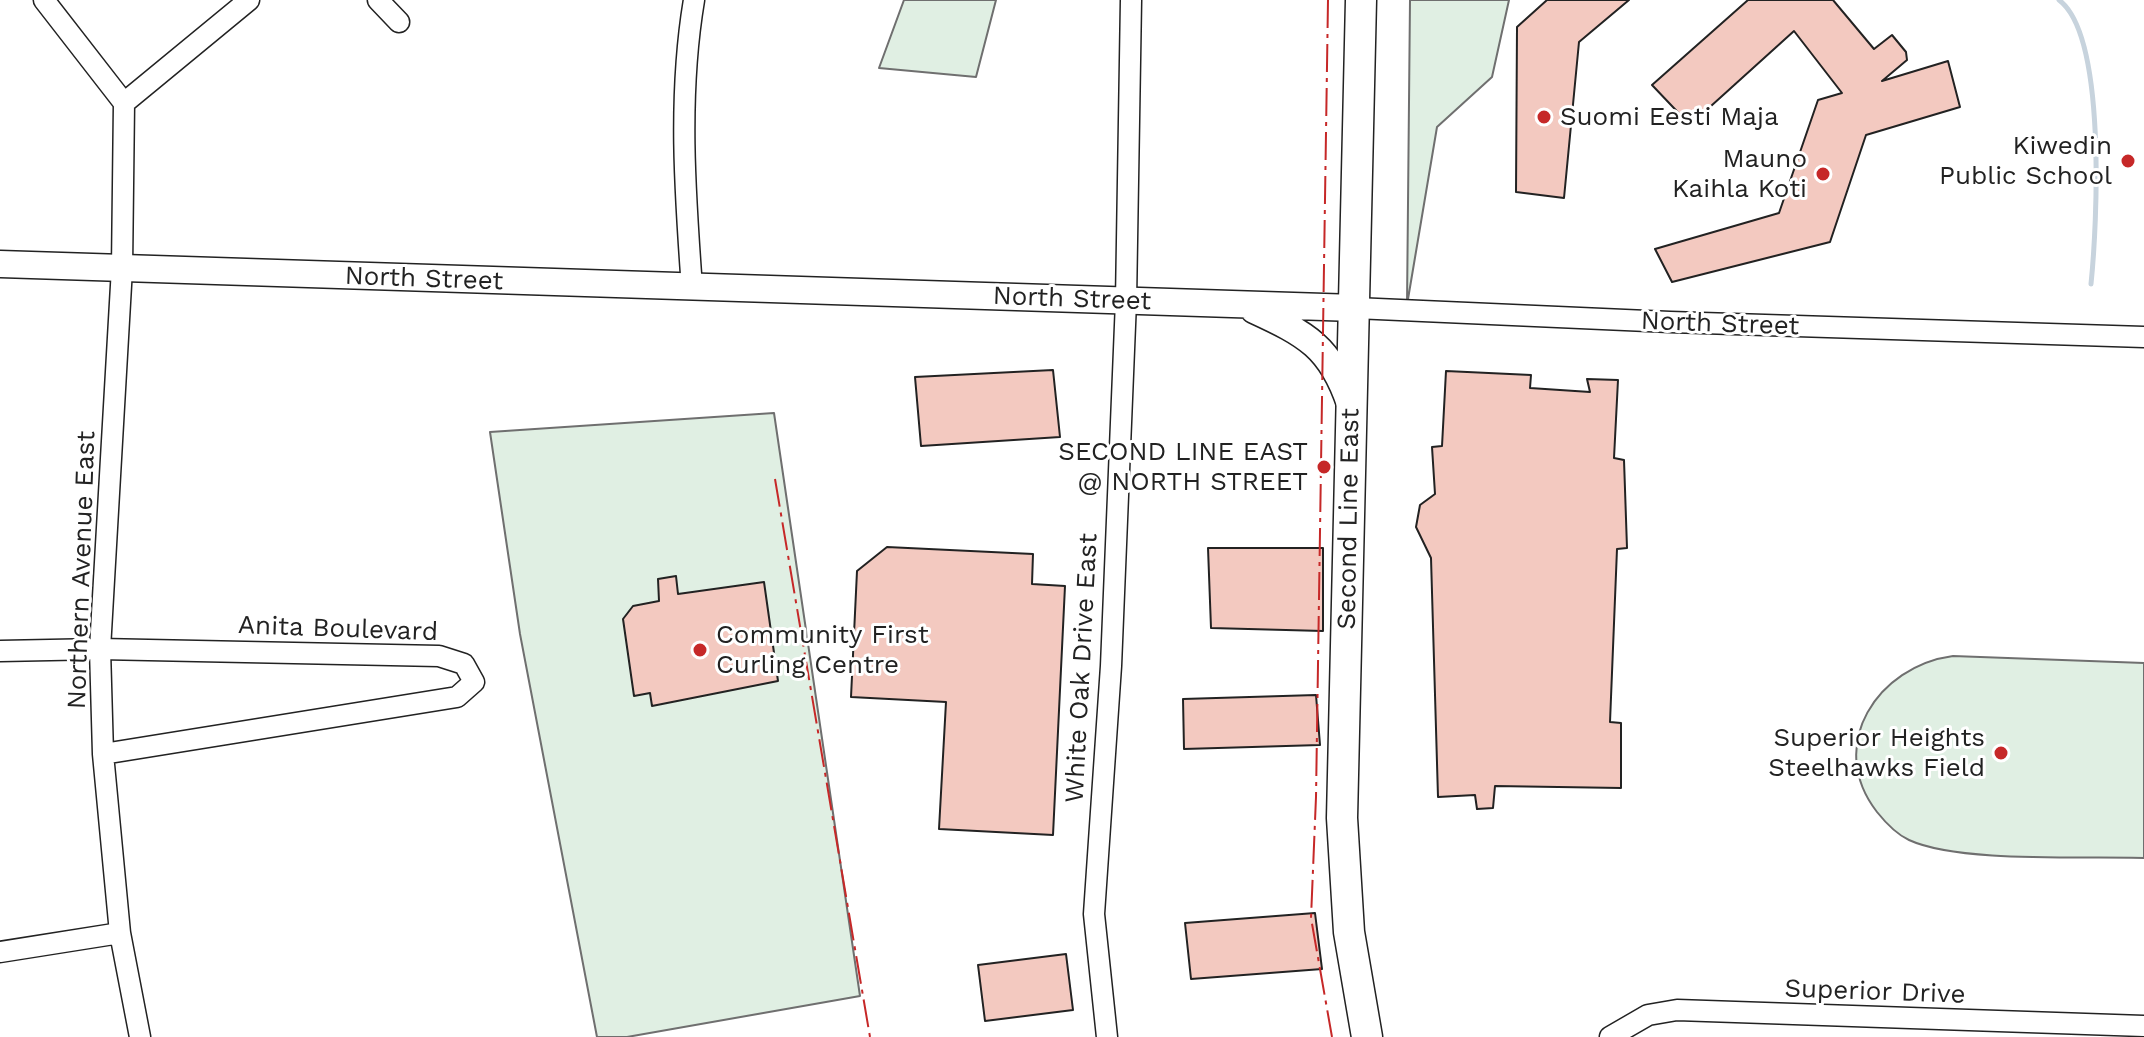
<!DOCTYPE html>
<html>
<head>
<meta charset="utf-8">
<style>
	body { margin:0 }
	canvas { display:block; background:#fff }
</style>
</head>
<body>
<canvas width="2144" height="1037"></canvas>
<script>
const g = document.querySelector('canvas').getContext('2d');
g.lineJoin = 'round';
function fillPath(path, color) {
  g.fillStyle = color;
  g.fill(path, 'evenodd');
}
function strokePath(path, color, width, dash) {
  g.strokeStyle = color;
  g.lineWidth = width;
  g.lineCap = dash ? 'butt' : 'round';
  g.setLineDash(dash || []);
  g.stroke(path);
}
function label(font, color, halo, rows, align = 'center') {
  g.font = font + ' "Work Sans",sans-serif';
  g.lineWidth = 6;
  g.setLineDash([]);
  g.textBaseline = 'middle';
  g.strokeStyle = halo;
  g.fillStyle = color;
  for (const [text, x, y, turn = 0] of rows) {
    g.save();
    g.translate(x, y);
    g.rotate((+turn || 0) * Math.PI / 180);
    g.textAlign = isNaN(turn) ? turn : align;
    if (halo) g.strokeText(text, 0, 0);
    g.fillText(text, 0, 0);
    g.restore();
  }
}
const green = new Path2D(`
	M904 0H996L976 77 879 68Z
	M1410 0H1509L1492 77 1437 127 1407 305Z
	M774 413 860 996 627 1037H597L520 634 490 432Z
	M1953 656 2144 663V858C2084 856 1959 863 1909 840 1896 834 1885 822 1877 812 1825 745 1878 666 1953 656Z`);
fillPath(green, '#e0efe3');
strokePath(green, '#6f6f6f', 2);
strokePath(new Path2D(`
	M2059 0C2107 36 2097 225 2091 284`), '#c7d3dd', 5);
const building = new Path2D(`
	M1547 0H1629L1579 42 1564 198 1516 192 1517 27Z
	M1748 0H1833L1874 49 1892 35 1906 52 1907 60 1882 81 1948 61 1960 107 1866 135 1830 242 1672 282 1655 249 1779 213 1818 100 1842 93 1794 31 1690 125 1652 85Z
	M1053 370 1060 437 921 446 915 377Z
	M1446 371 1531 375 1530 388 1590 392 1587 379 1618 380 1614 458 1624 460 1627 548 1617 549 1610 722 1621 723V788L1495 786 1493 808 1477 809 1475 795 1438 797 1431 558 1416 527 1420 505 1435 494 1432 447 1442 446Z
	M887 547 1033 554 1032 584 1065 586 1053 835 939 829 946 702 851 697 857 571Z
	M1208 548H1323V631L1211 628Z
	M676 576 678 594 764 582 778 681 652 706 650 693 634 696 623 619 633 606 659 601 658 579Z
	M1316 695 1320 745 1184 749 1183 699Z
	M1315 913 1322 969 1191 979 1185 923Z
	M1066 954 1073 1010 985 1021 978 965Z`);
fillPath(building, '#f3c9c0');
strokePath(building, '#222', 2);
const minor = new Path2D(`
	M44 0 124 103
	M378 0 399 22
	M124 103 122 268 100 649 103 754 120 933 140 1037
	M124 103 249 0
	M692 288C685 193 678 95 694 0
	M1355 308 1670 322 2144 337
	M0 651 100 649 439 656 464 664 474 682 457 697 103 754
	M0 952 120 933
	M1107 1037 1094 914 1111 666 1126 301 1131 0
	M1610 1037 1648 1015 1677 1010 2144 1026`);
const major = new Path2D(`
	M0 264 1355 308
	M1254 310C1306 334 1331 347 1350 404`);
const highway = new Path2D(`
	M1361 0 1342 818 1349 932 1367 1037`);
strokePath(minor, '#222', 23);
strokePath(major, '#222', 29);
strokePath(highway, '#222', 33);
strokePath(minor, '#fff', 20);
strokePath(major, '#fff', 26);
strokePath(highway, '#fff', 30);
strokePath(new Path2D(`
	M1328 0 1316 797 1311 918 1332 1037
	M775 479 870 1037`), '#c62828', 2, [28, 6, 4, 6]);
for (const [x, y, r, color] of [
	[1544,117,8,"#c62828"],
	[2128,161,8,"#c62828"],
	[1823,174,8,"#c62828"],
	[1324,467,8,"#c62828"],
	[700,650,8,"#c62828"],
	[2001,753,8,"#c62828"]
]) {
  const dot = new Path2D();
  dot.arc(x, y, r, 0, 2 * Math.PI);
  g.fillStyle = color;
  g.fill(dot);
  strokePath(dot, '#fff', 3);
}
label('26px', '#222', '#fff', [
	["Suomi Eesti Maja",1560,117,"left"],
	["Kiwedin",2112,146],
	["Public School",2112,176],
	["Mauno",1807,159],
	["Kaihla Koti",1807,189],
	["SECOND LINE EAST",1308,452],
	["@ NORTH STREET",1308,482],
	["Community First",716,635,"left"],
	["Curling Centre",716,665,"left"],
	["Superior Heights",1985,738],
	["Steelhawks Field",1985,768]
], 'right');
label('26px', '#222', '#fff', [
	["North Street",424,279,2],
	["North Street",1072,299,2],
	["North Street",1720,324,2],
	["Second Line East",1349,519,-89],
	["Northern Avenue East",82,570,-88],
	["Anita Boulevard",338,629,2],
	["White Oak Drive East",1082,668,-87],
	["Superior Drive",1875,992,2]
]);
</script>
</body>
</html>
